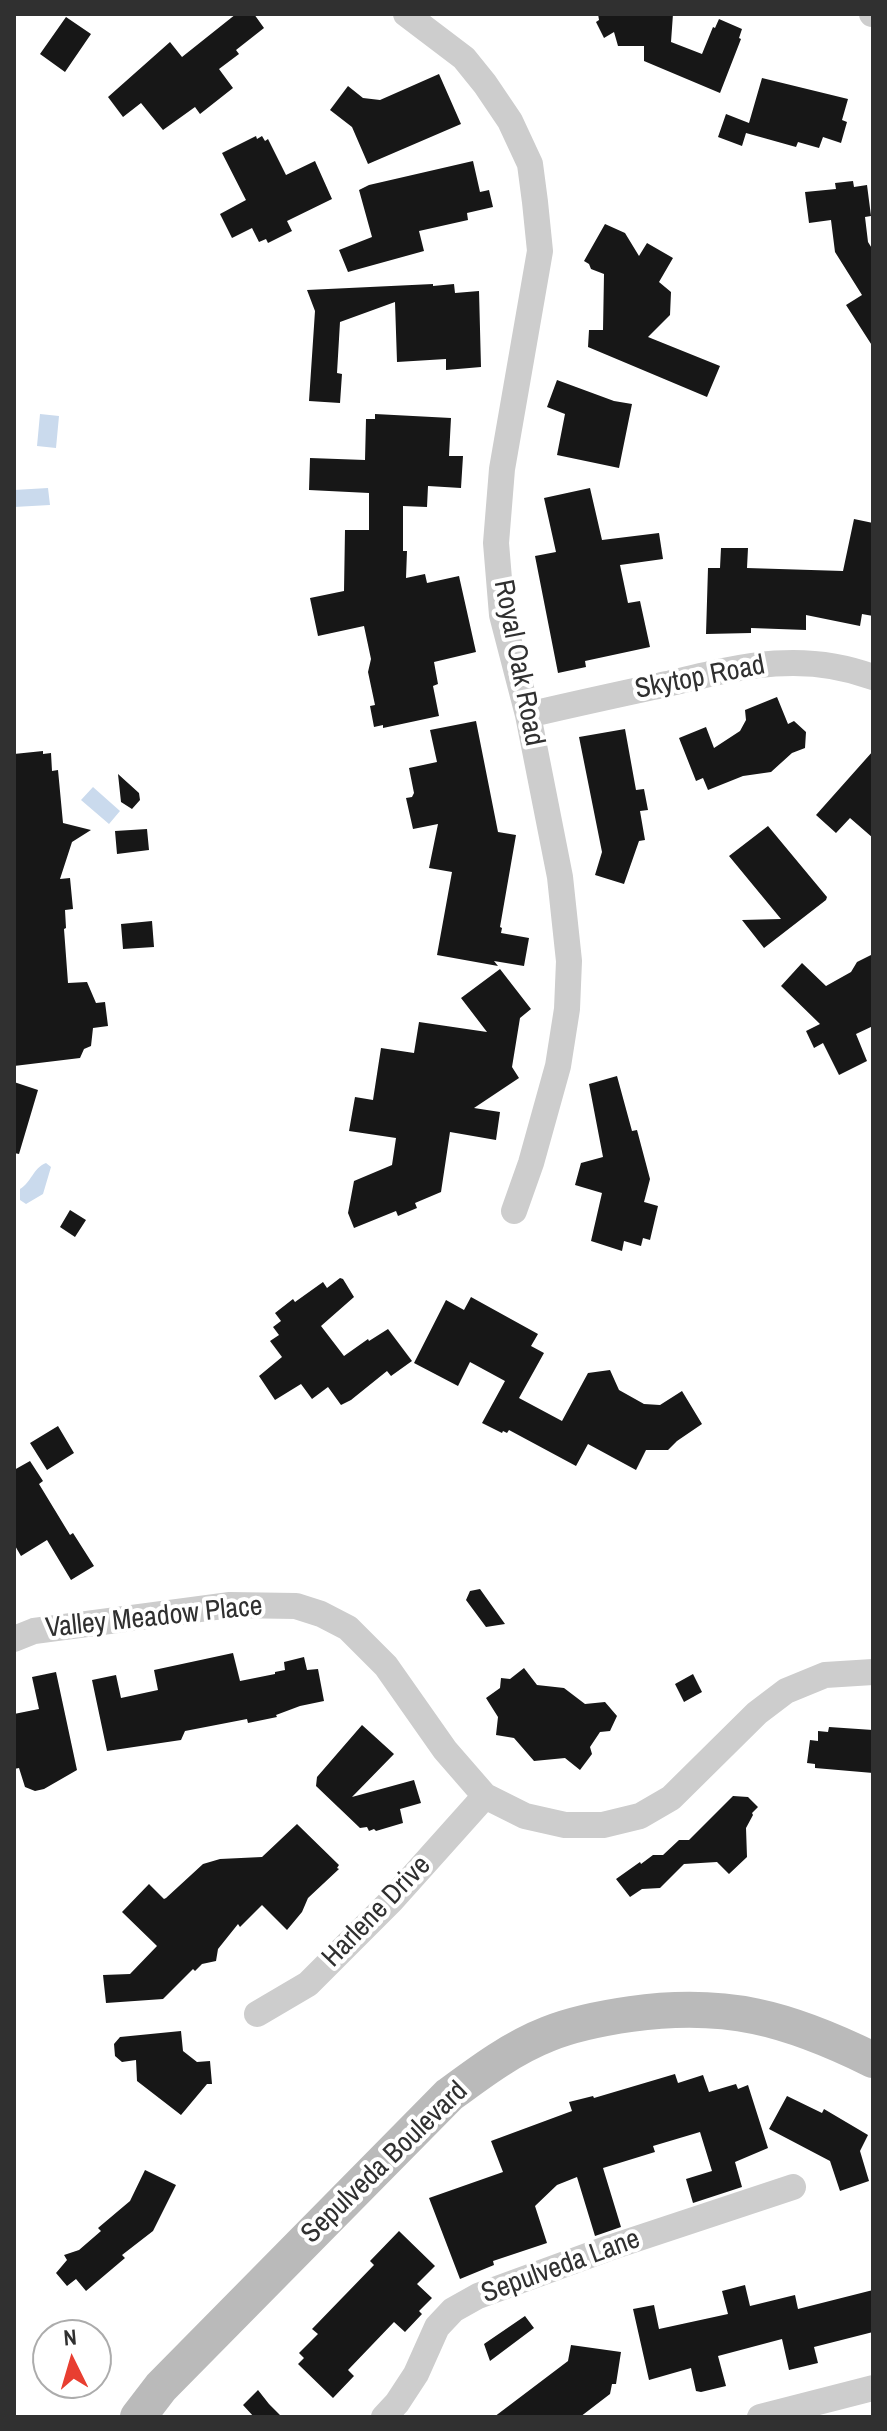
<!DOCTYPE html>
<html>
<head>
<meta charset="utf-8">
<style>
	body { margin:0 }
	#map { position:relative; width:887px; height:2431px; overflow:hidden; background:#fff; font-family:"Archivo Narrow",sans-serif }
	canvas { display:block }
	.frame { position:absolute; inset:0; border:16px solid #303030; pointer-events:none }
	.north { position:absolute; left:32px; top:2319px; width:80px; height:80px; box-sizing:border-box; background:#fff; border:2px solid #acacac; border-radius:50%; rotate:355deg; font-size:22px; font-weight:700; line-height:32px; text-align:center; color:#303030 }
	.north::after { content:''; display:block; margin:auto; width:28px; height:36px; background:#e83e31; clip-path:polygon(50% 0,100% 100%,50% 72%,0 100%) }
</style>
</head>
<body>
<div id="map">
<canvas width="887" height="2431"></canvas>
<div class="frame"></div>
<div class="north">N</div>
</div>
<script>
const g = document.querySelector('canvas').getContext('2d');
g.lineJoin = 'round';
function fillPath(path, color) {
  g.fillStyle = color;
  g.fill(path, 'evenodd');
}
function strokePath(path, color, width, dash) {
  g.strokeStyle = color;
  g.lineWidth = width;
  g.lineCap = dash ? 'butt' : 'round';
  g.setLineDash(dash || []);
  g.stroke(path);
}
function label(font, color, halo, rows, align = 'center') {
  g.font = font + ' "Archivo Narrow",sans-serif';
  g.lineWidth = 8;
  g.setLineDash([]);
  g.textBaseline = 'middle';
  g.strokeStyle = halo;
  g.fillStyle = color;
  for (const [text, x, y, turn = 0] of rows) {
    g.save();
    g.translate(x, y);
    g.rotate((+turn || 0) * Math.PI / 180);
    g.textAlign = isNaN(turn) ? turn : align;
    if (halo) g.strokeText(text, 0, 0);
    g.fillText(text, 0, 0);
    g.restore();
  }
}
fillPath(new Path2D(`
	M40 414 59 416 56 448 37 446Z
	M48 488 50 505 14 507V490Z
	M93 787 120 811 109 824 81 800Z
	M46 1163 51 1167 43 1194 26 1204 20 1200V1189C31 1183 33 1168 46 1163Z`), '#cadaed');
fillPath(new Path2D(`
	M236 14H254L264 28 236 50 239 54 219 69 233 88 200 114 195 107 163 130 141 103 123 117 108 97 170 42 182 57Z
	M598 14H673L671 42 702 54 713 27 715 28 719 19 742 29 739 38 741 39 720 93 644 61V46H618L614 32 604 38 596 22 599 20Z
	M66 17 91 34 65 72 40 54Z
	M439 74 461 124 368 164 352 127 330 110 348 86 363 98 380 100Z
	M762 78 848 99 842 120 847 122 841 143 823 137 819 148 798 142 796 147 746 133 742 146 718 137 726 114 749 123Z
	M256 136 257 139 262 136 265 141 268 139 286 175 315 161 332 199 287 221 292 231 268 243 266 239 259 242 252 228 232 238 220 214 246 200 222 153Z
	M473 161 480 192 489 190 493 207 467 213 468 220 419 231 424 251 348 272 339 250 372 237 359 190 369 185Z
	M853 181 854 187 867 185 871 216 865 217 868 242 873 250V347L846 305 862 295 835 252 831 220 809 223 805 192 836 189 835 183Z
	M605 224 625 233 639 256 647 243 673 258 659 282 671 292 670 315 648 337 720 366 707 397 588 347 589 330H603L604 274 591 269 589 264 584 261Z
	M433 284V286L454 284 455 293 479 291 481 367 446 370V359L397 362 395 302 340 322 337 373 342 374 340 403 309 401 315 311 307 290Z
	M557 380 614 401 632 404 619 468 557 455 565 414 547 407Z
	M375 414 451 418 449 456H463L461 488 428 486 427 507 403 506V551H407L406 578 425 574 427 583 459 576 476 652 434 662 438 684 433 686 439 716 383 728V725L374 727 370 706 375 705 368 672 371 659 364 626 318 636 310 598 344 591 345 530H369V493L309 490 310 458 365 460 366 419H375Z
	M590 488 602 540 659 533 663 559 620 565 628 603 640 601 650 647 585 661 586 667 558 673 535 556 556 552 544 498Z
	M854 519 873 523V616L862 614 860 626 806 615V630L751 628V633L706 634 708 568H720L721 548H748L747 568 843 571Z
	M777 697 788 724 794 721 806 732 805 748 792 753 771 772 743 776 708 790 703 778 696 781 679 738 706 727 714 748 740 731 746 720 745 710Z
	M476 721 498 832 516 835 500 927 502 928 501 933 529 938 524 966 494 961 498 966 437 955 452 872 429 868 438 824 413 829 406 798 412 797 414 793 409 768 437 762 430 730Z
	M625 729 636 790 644 789 648 810 640 811 645 840 639 841 624 884 595 875 602 852 579 737Z
	M43 751V754L51 753 52 771 58 770 63 823 91 830 72 842 60 879 70 878 73 909 65 910 66 928 64 929 68 983 87 982 96 1003 105 1002 108 1026 93 1028 91 1046 84 1049 80 1058 14 1066V754Z
	M873 751V838L850 818 836 833 816 815Z
	M118 774 139 793 140 800 132 809 121 802Z
	M768 826 827 897 826 900 764 948 742 920 781 919 729 856Z
	M147 829 149 850 117 854 115 831Z
	M152 921 154 947 123 949 121 924Z
	M873 954V1026L856 1034 867 1061 839 1075 823 1043 814 1048 806 1031 820 1024 781 986 802 963 826 986 851 972 857 962Z
	M500 969 531 1009 520 1018 512 1067 519 1078 474 1108 500 1112 496 1140 450 1132 441 1192 415 1203 417 1208 398 1216 396 1211 354 1228 348 1213 354 1181 392 1165 396 1138 349 1131 355 1097 373 1100 381 1048 414 1053 419 1022 487 1032 461 998Z
	M617 1076 632 1131 637 1130 650 1179 644 1202 658 1206 650 1240 643 1238 641 1246 624 1241 622 1251 591 1241 602 1193 575 1185 581 1163 603 1157 589 1084Z
	M14 1082 38 1090 19 1154 14 1153Z
	M70 1210 86 1220 75 1237 60 1227Z
	M340 1278 343 1279 354 1297 321 1326 344 1356 368 1339 369 1341 388 1329 412 1361 391 1376 387 1371 351 1400 341 1405 328 1387 312 1399 301 1384 275 1400 259 1376 282 1357 270 1341 279 1335 273 1327 281 1321 275 1313 293 1299 295 1302 323 1282 327 1288Z
	M471 1297 538 1334 531 1346 544 1353 519 1398 562 1421 588 1373 610 1370 619 1390 644 1404 660 1405 682 1391 702 1424 677 1441 668 1450H646L636 1470 588 1444 576 1466 509 1430 507 1433 503 1431 502 1433 482 1423 505 1381 470 1362 458 1386 414 1363 446 1300 464 1310Z
	M58 1426 74 1453 47 1470 30 1443Z
	M30 1461 43 1481 39 1484 70 1535 73 1533 94 1566 71 1580 47 1540 21 1556 14 1544V1470Z
	M480 1589 505 1624 486 1627 466 1600 470 1591Z
	M233 1653 240 1681 275 1674V1672L285 1670 284 1662 304 1657 307 1670 318 1669 324 1701 300 1706 276 1715 277 1717 248 1723 247 1719 185 1731 181 1740 107 1751 92 1680 116 1675 121 1698 158 1690 154 1670Z
	M524 1668 537 1685 564 1688 585 1704 605 1702 617 1716 610 1731 600 1732 590 1747 592 1754 580 1770 565 1758 534 1761 514 1738 496 1735 498 1717 486 1698 500 1688 501 1678 510 1679Z
	M56 1672 77 1770 44 1789 35 1791 25 1787 19 1768 14 1769V1714L39 1709 32 1677Z
	M693 1674 702 1692 684 1702 675 1684Z
	M362 1725 394 1754 352 1797 414 1780 421 1803 400 1809 403 1823 376 1831 374 1829 369 1831 367 1827 360 1828 316 1786 317 1777Z
	M829 1727 873 1730V1773L815 1768V1764L807 1763 810 1740 818 1741V1731L828 1732Z
	M733 1796 748 1797 758 1807 752 1813 753 1815 746 1828 747 1857 729 1874 717 1862 684 1864 660 1888 642 1889 630 1897 616 1879 640 1862 641 1864 653 1855H663L679 1840H689Z
	M297 1824 339 1865 337 1868 339 1869 308 1898 302 1912 287 1930 262 1905 240 1927 238 1924 218 1949 216 1961 202 1964 195 1971 193 1969 163 1999 106 2003 103 1975 130 1974 157 1946 122 1912 149 1884 164 1899 166 1898 203 1864 220 1859 262 1857Z
	M181 2031 183 2051 197 2062 210 2061 212 2084H207L181 2115 137 2081 136 2060 122 2062 115 2056 114 2044 120 2037Z
	M675 2074 678 2083 703 2075 709 2092 736 2084 738 2089 748 2085 768 2148 735 2162 742 2187 693 2203 686 2179 712 2171 700 2132 653 2146 655 2152 603 2168 621 2227 595 2236 577 2177 557 2185 535 2206 547 2243 493 2261 494 2265 460 2279 429 2198 503 2172 491 2141 572 2111 569 2102 593 2096 594 2098Z
	M787 2096 822 2113 824 2109 868 2135 860 2151 869 2181 840 2191 830 2161 769 2129Z
	M145 2170 176 2185 153 2231 122 2255 125 2258 86 2291 76 2279 67 2286 56 2273 67 2260 64 2255 79 2250 101 2231 98 2228 130 2201Z
	M399 2231 435 2266 417 2284 432 2298 419 2311 422 2314 405 2332 394 2322 348 2370 354 2376 333 2398 298 2364 304 2358 299 2353 318 2334 312 2329 374 2265 370 2261Z
	M745 2285 750 2306 795 2295 798 2309 873 2290V2332L814 2347 818 2363 789 2370 782 2339 718 2356 726 2386 701 2392 696 2391 691 2368 649 2380 633 2309 654 2305 659 2329 728 2314 722 2291Z
	M525 2316 534 2328 490 2361 484 2344Z
	M571 2345 621 2352 616 2384H612L610 2394 580 2417H494L568 2361Z
	M258 2390 269 2404 282 2417H254L243 2405Z`), '#171717');
strokePath(new Path2D(`
	M406 14 464 58 485 84 510 121 530 164 535 202 540 251 502 469 496 543 502 615 528 715 560 877 569 961 567 1009 558 1066 531 1163 514 1211
	M872 14H873
	M528 715C574 704 621 694 667 684 739 667 800 650 873 677
	M14 1639 34 1631 230 1605 296 1606 321 1614 348 1628 386 1666 445 1750 485 1796 525 1816 565 1825H603L640 1816 671 1798 757 1713 786 1691 825 1675 873 1672
	M257 2014 308 1984 391 1901 485 1796
	M384 2417 397 2403 416 2374 437 2327 453 2310 478 2296 609 2248 793 2187
	M760 2417 873 2388`), '#cdcdcd', 26);
strokePath(new Path2D(`
	M138 2417 161 2387 449 2095C480 2072 512 2048 548 2034 575 2023 603 2018 631 2014 726 2001 788 2018 873 2060`), '#bababa', 36);
label('28px', '#303030', '#fff', [
	["Royal Oak Road",518,663,79],
	["Skytop Road",700,678,-11],
	["Valley Meadow Place",154,1618,-6],
	["Harlene Drive",377,1912,-46],
	["Sepulveda Boulevard",385,2163,-44],
	["Sepulveda Lane",561,2267,-20]
]);
</script>
</body>
</html>
